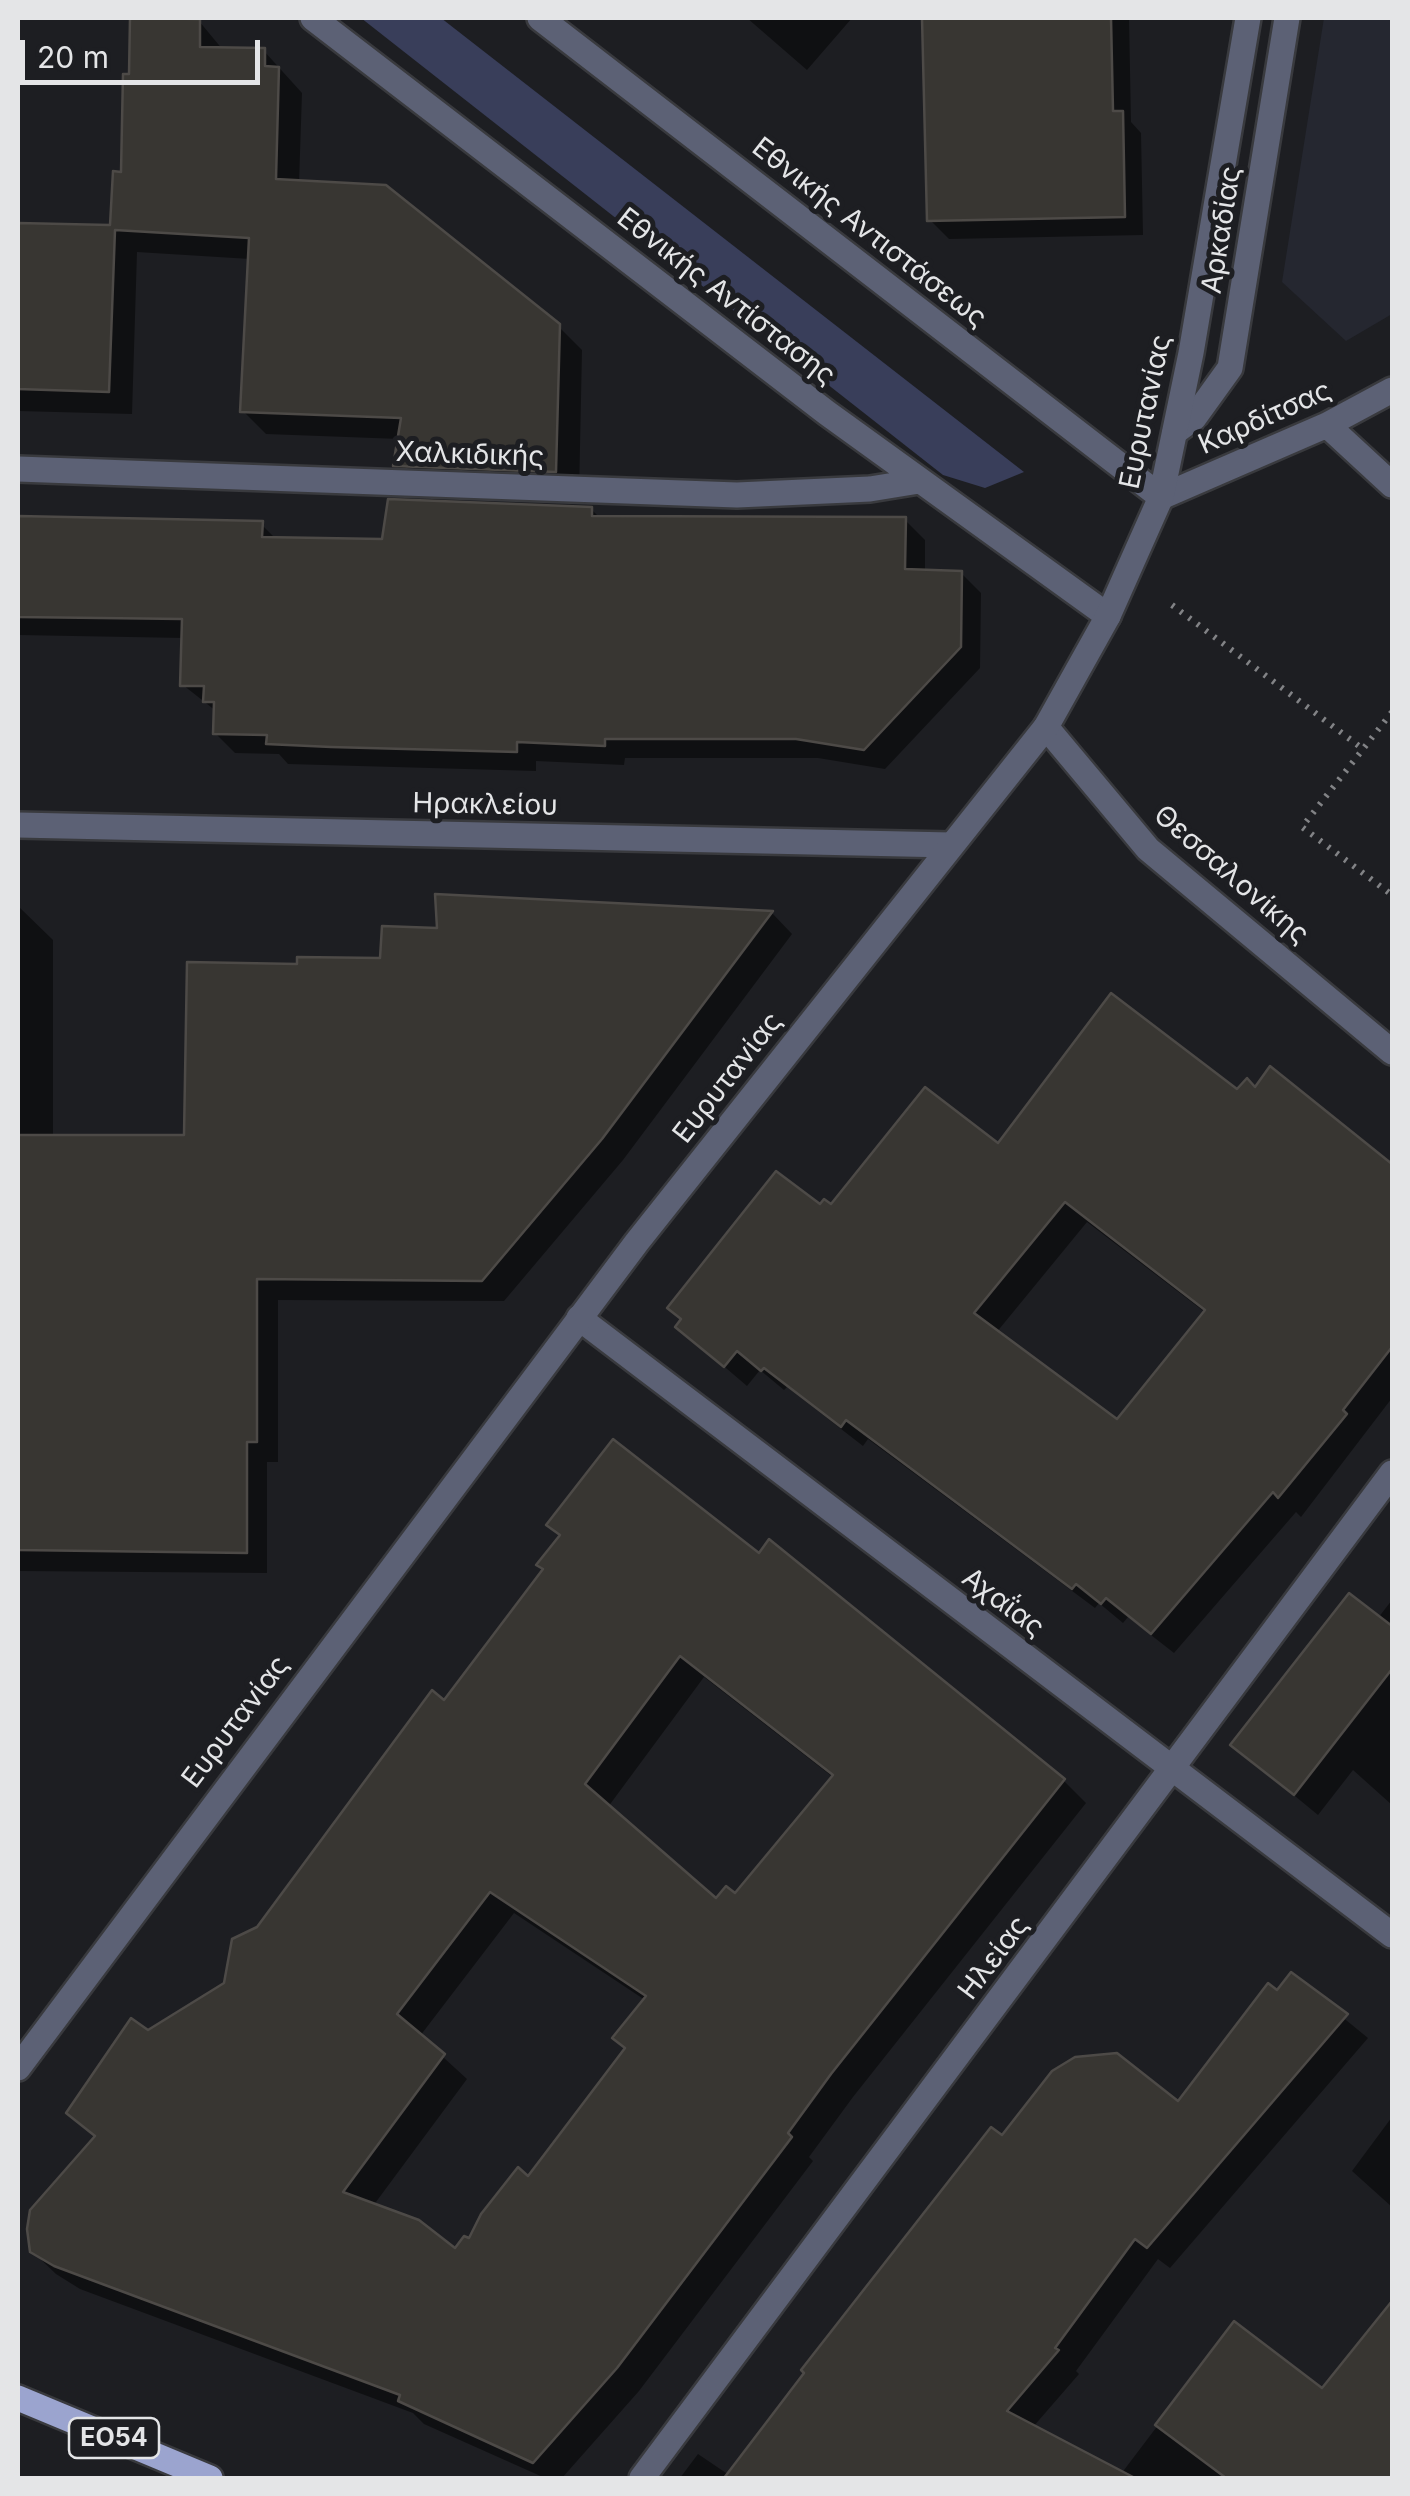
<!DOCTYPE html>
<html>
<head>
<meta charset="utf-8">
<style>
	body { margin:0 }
	#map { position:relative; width:1410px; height:2496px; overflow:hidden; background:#1d1e22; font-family:Inter,sans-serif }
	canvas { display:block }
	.frame { position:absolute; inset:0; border:20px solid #e4e5e7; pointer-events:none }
	.scale { position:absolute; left:20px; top:40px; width:240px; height:45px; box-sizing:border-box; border:5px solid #e4e5e7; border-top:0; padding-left:12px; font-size:30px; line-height:35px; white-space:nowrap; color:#e4e5e7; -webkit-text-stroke:8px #1d1e22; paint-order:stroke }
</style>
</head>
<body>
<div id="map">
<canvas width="1410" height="2496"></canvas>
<div class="frame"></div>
<div class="scale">20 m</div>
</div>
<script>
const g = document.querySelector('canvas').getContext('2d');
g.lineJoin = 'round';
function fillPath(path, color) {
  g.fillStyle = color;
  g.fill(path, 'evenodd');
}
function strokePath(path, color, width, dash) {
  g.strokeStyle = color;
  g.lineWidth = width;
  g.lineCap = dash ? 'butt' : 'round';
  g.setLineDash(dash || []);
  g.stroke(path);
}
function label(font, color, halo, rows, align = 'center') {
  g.font = font + ' Inter,sans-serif';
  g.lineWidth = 10;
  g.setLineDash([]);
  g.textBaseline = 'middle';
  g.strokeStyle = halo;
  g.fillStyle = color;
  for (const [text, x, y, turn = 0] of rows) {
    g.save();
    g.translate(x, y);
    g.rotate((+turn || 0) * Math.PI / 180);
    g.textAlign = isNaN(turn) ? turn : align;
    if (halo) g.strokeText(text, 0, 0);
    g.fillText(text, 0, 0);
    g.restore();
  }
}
fillPath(new Path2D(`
	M1324 18H1392V314L1346 341 1282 282Z`), '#252730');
fillPath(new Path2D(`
	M361 18H441L1024 472 985 488 943 475Z`), '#393e5a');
fillPath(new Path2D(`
	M747 18H852L807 70Z
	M924 18H1129L1131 122 1141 133 1143 235 949 239 930 220Z
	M199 21 223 50 264 51 302 93 299 183 558 326 582 350 579 495 419 489 396 465 400 439 266 434 243 411 250 259 137 252 132 414 18 411V226L113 228 123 174 132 76Z
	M591 509 601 519 905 520 925 540V572L961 573 981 593 980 668 885 769 818 758H625L624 765 536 761V771L288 764 279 754 235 753 215 733 216 711 183 685 184 638 18 635V518L261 524 277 540 384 541Z
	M438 897 772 913 792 934 623 1160 504 1301 278 1300V1462H267V1573L18 1571V906L53 940V1137H186L300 966 382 961 440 930Z
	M1270 1070 1392 1169V1398L1301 1517 1296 1512 1174 1653 1128 1617 1123 1623 1099 1603 1095 1608 868 1439 863 1446 787 1387 784 1390 760 1370 747 1386 678 1327 820 1208H832L998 1147 1255 1090ZM1087 1222 1206 1313 1117 1422 996 1333Z
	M549 1525 759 1556 1063 1780 1086 1803 853 2097 809 2157 813 2161 639 2391 562 2478H545L424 2424 413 2413 80 2289 56 2274 32 2251 96 2138 69 2112 148 2033 226 1984 258 1929 444 1704 545 1570 562 1537ZM704 1677 834 1778 735 1896 716 1901 608 1807ZM514 1913 645 2000 628 2049 528 2179 455 2251 373 2206 467 2079 420 2036Z
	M1392 1600V1805L1353 1770 1318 1815 1233 1745 1378 1618Z
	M1292 1976 1368 2038 1170 2268 1158 2259 1076 2371 1079 2374 1033 2427 1121 2474 1234 2325 1322 2391 1392 2304V2478H680L698 2454 729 2475 1002 2139 1179 2104Z
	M1392 2117V2207L1352 2171Z`), '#0007');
const building = new Path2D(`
	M130 18 200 19V47L265 48V66L279 67 276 179 386 185 560 324 556 472 393 466 401 418 240 412 249 238 115 230 109 392 18 389V223L110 225 113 171 121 172 123 74H129Z
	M922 18H1111L1113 111H1123L1125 217 927 221Z
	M388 499 592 507V516L906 517 905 569 962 571 961 647 864 750 796 739H605V746L517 742V752L331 747 266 744 267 735 213 734 214 702H203L204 686H180L182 619 18 617V516L263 521 262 537 382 539Z
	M435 894 773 911 602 1139 482 1281 257 1279V1442H247V1553L18 1550V1135H184L187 962 297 964V957L380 958 382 926 437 928Z
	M1111 993 1237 1089 1247 1078 1255 1087 1270 1066 1392 1164V1347L1343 1410 1347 1414 1278 1498 1273 1492 1151 1634 1106 1598 1101 1604 1076 1584 1072 1589 846 1420 841 1427 764 1368 761 1371 737 1351 724 1367 675 1327 681 1319 667 1308 776 1171 820 1204 824 1199 831 1204 925 1087 998 1143ZM1065 1202 1205 1310 1117 1419 974 1313Z
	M613 1439 759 1553 769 1539 1065 1779 831 2074 788 2133 792 2137 617 2368 533 2463 398 2401 400 2395 54 2266 30 2252 27 2229 30 2210 95 2136 66 2113 131 2018 148 2030 224 1983 232 1939 257 1927 432 1690 444 1700 543 1569 536 1565 560 1535 546 1525ZM680 1656 833 1775 735 1893 726 1886 716 1898 585 1784ZM490 1892 646 1996 612 2038 625 2048 528 2176 518 2167 481 2214 469 2238 464 2236 455 2248 419 2220 343 2192 445 2054 397 2014Z
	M1349 1593 1392 1626V1669L1294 1795 1230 1745Z
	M1291 1972 1348 2014 1147 2248 1135 2239 1055 2348 1059 2350 1007 2411 1135 2478H724L804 2373 801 2370 991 2127 1002 2135 1052 2071 1075 2057 1117 2053 1178 2101 1268 1983 1277 1990Z
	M1392 2301V2478H1226L1155 2425 1234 2321 1322 2388Z`);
fillPath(building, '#383632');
strokePath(building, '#4d4a47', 2.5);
const service = new Path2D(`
	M1175 432 1194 418 1230 368 1287 18`);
const minor = new Path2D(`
	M313 18 827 413 1108 616
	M1327 425 1392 485
	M18 469 737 495 870 489 919 481
	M1161 497 1327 425 1392 390
	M1046 727 1148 849 1392 1052
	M18 825 951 845
	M579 1318 1392 1935
	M642 2478 1392 1473`);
const tertiary = new Path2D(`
	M540 18 1161 497
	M18 2068 637 1242 1046 727 1108 616 1161 497 1191 353 1248 18`);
const primary = new Path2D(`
	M18 2398 210 2478`);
strokePath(service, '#393a3e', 30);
strokePath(minor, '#393a3e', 30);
strokePath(tertiary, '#393a3e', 30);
strokePath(primary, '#393a3e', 30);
strokePath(new Path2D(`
	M1172 605 1363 749
	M1392 712 1302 827 1392 895`), '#828386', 6, [2.5, 8]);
strokePath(service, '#5c6175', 25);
strokePath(minor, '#5c6175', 25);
strokePath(tertiary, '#5c6175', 25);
strokePath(primary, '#9ba4cf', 25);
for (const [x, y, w] of [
	[114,2438,90]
]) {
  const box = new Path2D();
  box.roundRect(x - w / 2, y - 20, w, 40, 8);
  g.fillStyle = '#1d1e22';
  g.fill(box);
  strokePath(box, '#e4e5e7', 2.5);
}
label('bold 25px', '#e4e5e7', null, [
	["ΕΟ54",114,2438]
]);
label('28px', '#e4e5e7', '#1d1e22', [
	["Αρκαδίας",1222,230,-81],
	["Εθνικής Αντιστάσεως",869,233,38],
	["Εθνικής Αντίστασης",726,297,38],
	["Ευρυτανίας",1146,412,-78],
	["Καρδίτσας",1265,418,-24],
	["Χαλκιδικής",470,455,2],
	["Ηρακλείου",485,805,1],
	["Θεσσαλονίκης",1231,875,41],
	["Ευρυτανίας",728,1078,-52],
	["Αχαΐας",1003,1603,37],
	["Ευρυτανίας",236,1722,-53],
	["Ηλείας",994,1958,-53]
]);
</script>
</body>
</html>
